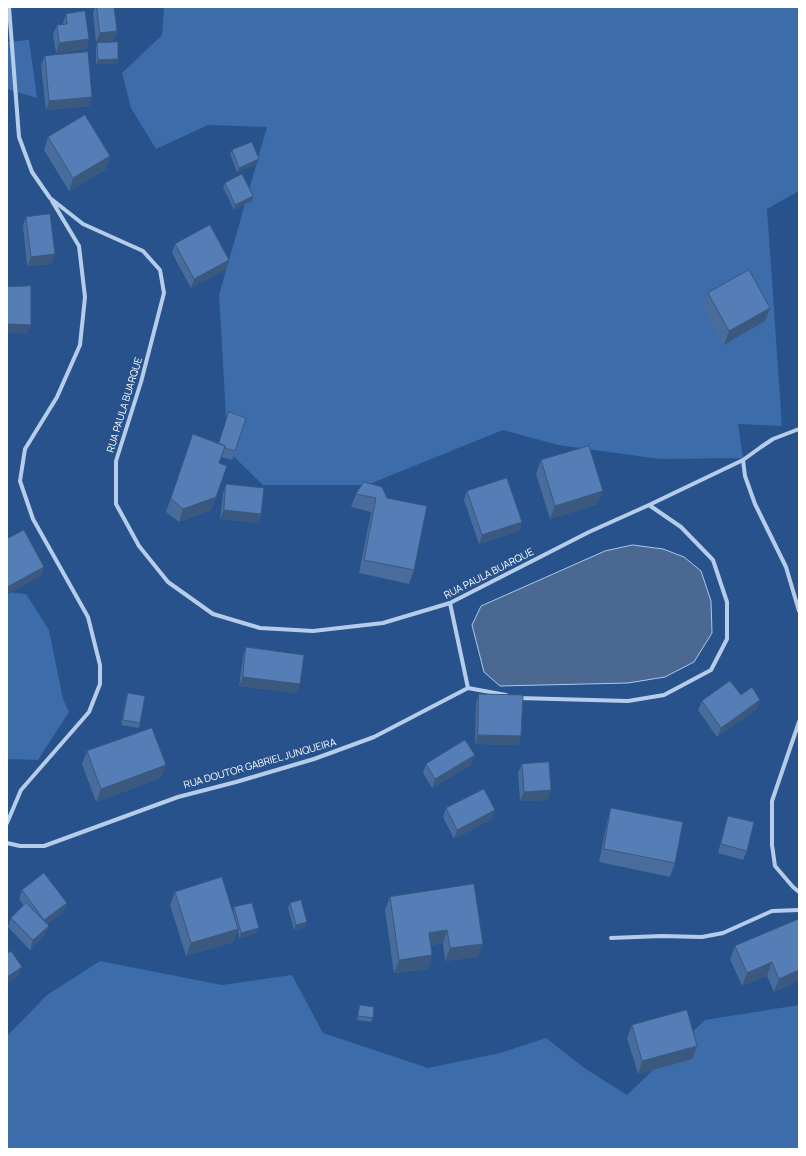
<!DOCTYPE html>
<html>
<head>
<meta charset="utf-8">
<style>
	body { margin:0 }
	#map { position:relative; width:806px; height:1156px; overflow:hidden; background:#27528c; font-family:Manrope,sans-serif }
	canvas { display:block }
	.frame { position:absolute; inset:0; border:8px solid #fff; pointer-events:none }
</style>
</head>
<body>
<div id="map">
<canvas width="806" height="1156"></canvas>
<div class="frame"></div>
</div>
<script>
const g = document.querySelector('canvas').getContext('2d');
g.lineJoin = 'round';
function fillPath(path, color) {
  g.fillStyle = color;
  g.fill(path, 'evenodd');
}
function strokePath(path, color, width, dash) {
  g.strokeStyle = color;
  g.lineWidth = width;
  g.lineCap = dash ? 'butt' : 'round';
  g.setLineDash(dash || []);
  g.stroke(path);
}
function label(font, color, halo, rows, align = 'center') {
  g.font = font + ' Manrope,sans-serif';
  g.lineWidth = 4;
  g.setLineDash([]);
  g.textBaseline = 'middle';
  g.strokeStyle = halo;
  g.fillStyle = color;
  for (const [text, x, y, turn = 0] of rows) {
    g.save();
    g.translate(x, y);
    g.rotate((+turn || 0) * Math.PI / 180);
    g.textAlign = isNaN(turn) ? turn : align;
    if (halo) g.strokeText(text, 0, 0);
    g.fillText(text, 0, 0);
    g.restore();
  }
}
fillPath(new Path2D(`
	M164 7H799V191L767 209 782 426 738 424 743 458 660 459 558 445 503 430 367 485H263L228 451 219 295 267 127 208 125 156 149 131 108 122 73 162 35Z
	M29 40 37 98 7 89V42Z
	M7 592 26 594 49 630 63 699 69 712 38 760 7 759Z
	M100 961 222 985 292 975 323 1033 428 1068 500 1053 546 1038 583 1067 627 1095 705 1020 799 1005V1149H7V1036L47 995Z`), '#3c6ca9');
const water = new Path2D(`
	M633 545 663 549 684 557 701 571 711 601 712 633 694 662 665 677 628 683 500 686 484 672 472 625 481 606 605 551Z`);
fillPath(water, '#4a6892');
strokePath(water, '#abc8eb', 1);
strokePath(new Path2D(`
	M9 7 19 137 32 172 50 198 83 224 143 251 160 270 164 293 141 382 116 461V504L139 546 168 582 213 614 260 628 313 631 383 623 450 603 589 532 649 505 743 460 761 447 773 439 799 429
	M743 460 745 476 755 504 786 567 799 611
	M450 603 468 688
	M518 698 628 701 664 695 711 670 727 639V602L713 560 681 527 649 505
	M799 722 772 801V845L775 866 793 887 799 892
	M7 823 21 790 89 712 100 684V665L88 617 33 519 20 481 25 449 57 397 80 345 85 297 79 246 52 201
	M7 843 20 846H44L178 797 236 782 314 759 374 737 468 688 506 695
	M611 938 662 936 702 937 723 933 772 911 799 910`), '#b6cdea', 4);
fillPath(new Path2D(`
	M95 7H114L117 31 114 40 96 42 93 13Z
	M66 14 89 39 86 49 56 53 53 34 57 25 63 24V23Z
	M97 43 118 59 117 64H96V48Z
	M45 56 92 97 89 106 46 110 41 65Z
	M48 137 110 156 105 170 69 191 44 150Z
	M232 150 257 164 237 172 230 154Z
	M225 183 253 196 252 201 234 210 223 187Z
	M26 217 52 264 27 266 23 226Z
	M175 244 229 260 226 269 191 288 172 253Z
	M708 293 765 321 724 345 703 307Z
	M246 418 232 460 221 457 219 463 216 497 211 510 179 522 166 512 193 434 218 443Z
	M541 460 598 504 550 519 536 474Z
	M226 484 261 514 258 523 220 519 223 493Z
	M467 491 522 522 519 531 479 544 464 500Z
	M356 494 387 498 414 570 409 584 359 573 371 512 351 507Z
	M246 647 297 693 239 686 243 656Z
	M128 693 140 723 139 728 121 725 126 697Z
	M479 694 521 736 518 745 475 744 476 703Z
	M741 695 757 709 717 737 698 710 702 701Z
	M87 751 161 778 96 802 82 764Z
	M475 755 471 765 432 788 423 773 426 764Z
	M522 764 548 800 520 801 518 773Z
	M446 808 492 819 454 839 443 817Z
	M611 808 675 863 670 877 599 862 607 822Z
	M728 816 747 851 743 860 718 853 725 825Z
	M474 884 478 957 445 961 443 943 431 945 432 955 428 969 394 973 385 910 390 897Z
	M22 890 67 903 63 912 47 924 45 935 30 950 8 927 11 918 24 906 19 899Z
	M175 892 233 912 234 907 257 933 239 938 238 930 233 942 186 956 170 905Z
	M290 903 305 927 294 930 288 908Z
	M799 919V981L774 992 767 976 742 986 730 959 735 946Z
	M360 1005 373 1018 371 1022 357 1020 359 1009Z
	M632 1025 697 1046 692 1059 638 1074 627 1038Z`), '#486c9c');
fillPath(new Path2D(`
	M117 31 114 40 96 42 100 33Z
	M89 39 86 49 56 53 59 43Z
	M118 59 117 64H96L98 60Z
	M92 97 89 106 46 110 49 101Z
	M110 156 105 170 69 191 73 178Z
	M259 159 257 164 237 172 239 168Z
	M253 196 252 201 234 210 235 205Z
	M55 254 52 264 27 266 31 257Z
	M229 260 226 269 191 288 194 279Z
	M770 308 765 321 724 345 729 331Z
	M7 324 31 325 27 334 7 333Z
	M603 491 598 504 550 519 555 506Z
	M216 497 211 510 179 522 183 509Z
	M224 510 261 514 258 523 220 519Z
	M522 522 519 531 479 544 482 535Z
	M44 567 41 576 7 595V587Z
	M243 677 300 684 297 693 239 686Z
	M760 700 757 709 717 737 721 728Z
	M478 735 521 736 518 745 475 744Z
	M475 755 471 765 432 788 435 779Z
	M166 765 161 778 96 802 101 789Z
	M551 790 548 800 520 801 524 792Z
	M495 810 492 819 454 839 457 830Z
	M67 903 63 912 41 929 44 920Z
	M307 922 305 927 294 930 296 925Z
	M49 926 45 935 30 950 33 940Z
	M259 928 257 933 239 938 241 933Z
	M238 929 233 942 186 956 191 943Z
	M447 930 443 943 424 946 429 933Z
	M483 944 478 957 445 961 450 948Z
	M432 955 428 969 394 973 399 960Z
	M772 962 767 976 742 986 747 973Z
	M22 967 18 976 7 984V977Z
	M799 970V981L774 992 779 979Z
	M697 1046 692 1059 638 1074 642 1061Z`), '#3b587f');
const building = new Path2D(`
	M97 7H114L117 31 100 33Z
	M85 11 89 39 59 43 57 25 67 24 66 14Z
	M118 42V59L98 60 97 43Z
	M88 52 92 97 49 101 45 56Z
	M85 115 110 156 73 178 48 137Z
	M252 142 259 159 239 168 232 150Z
	M242 174 253 196 235 205 225 183Z
	M50 214 55 254 31 257 26 217Z
	M210 225 229 260 194 279 175 244Z
	M749 270 770 308 729 331 708 293Z
	M31 286V325L7 324V287Z
	M229 412 246 418 235 451 225 448V446L219 443Z
	M193 434 225 446 219 463 227 466 216 497 183 509 171 499Z
	M589 446 603 491 555 506 541 460Z
	M507 478 522 522 482 535 467 491Z
	M364 482 382 487 387 498 427 506 414 570 364 560 376 498 356 494Z
	M226 484 264 488 261 514 224 510Z
	M24 530 44 567 7 587V539Z
	M246 647 304 655 300 684 243 677Z
	M730 681 741 695 752 687 760 700 721 728 702 701Z
	M128 693 145 696 140 723 123 720Z
	M479 694 523 695 521 736 478 735Z
	M152 728 166 765 101 789 87 751Z
	M465 740 475 755 435 779 426 764Z
	M549 762 551 790 524 792 522 764Z
	M484 789 495 810 457 830 446 808Z
	M611 808 683 822 675 863 604 849Z
	M728 816 754 822 747 851 721 844Z
	M44 873 67 903 44 920 22 890Z
	M222 877 238 929 191 943 175 892Z
	M474 884 483 944 450 948 447 930 429 933 432 955 399 960 390 897Z
	M301 900 307 922 296 925 290 903Z
	M26 903 49 926 33 940 11 918Z
	M252 903 259 928 241 933 234 907Z
	M799 919V970L779 979 772 962 747 973 735 946Z
	M11 951 22 967 7 977V954Z
	M360 1005 374 1007 373 1018 358 1016Z
	M687 1010 697 1046 642 1061 632 1025Z`);
fillPath(building, '#547eb5');
strokePath(building, '#3b587f', 1);
label('10px', '#fff', '#27528c', [
	["RUA PAULA BUARQUE",125,405,-73],
	["RUA PAULA BUARQUE",489,574,-27],
	["RUA DOUTOR GABRIEL JUNQUEIRA",260,764,-16]
]);
</script>
</body>
</html>
